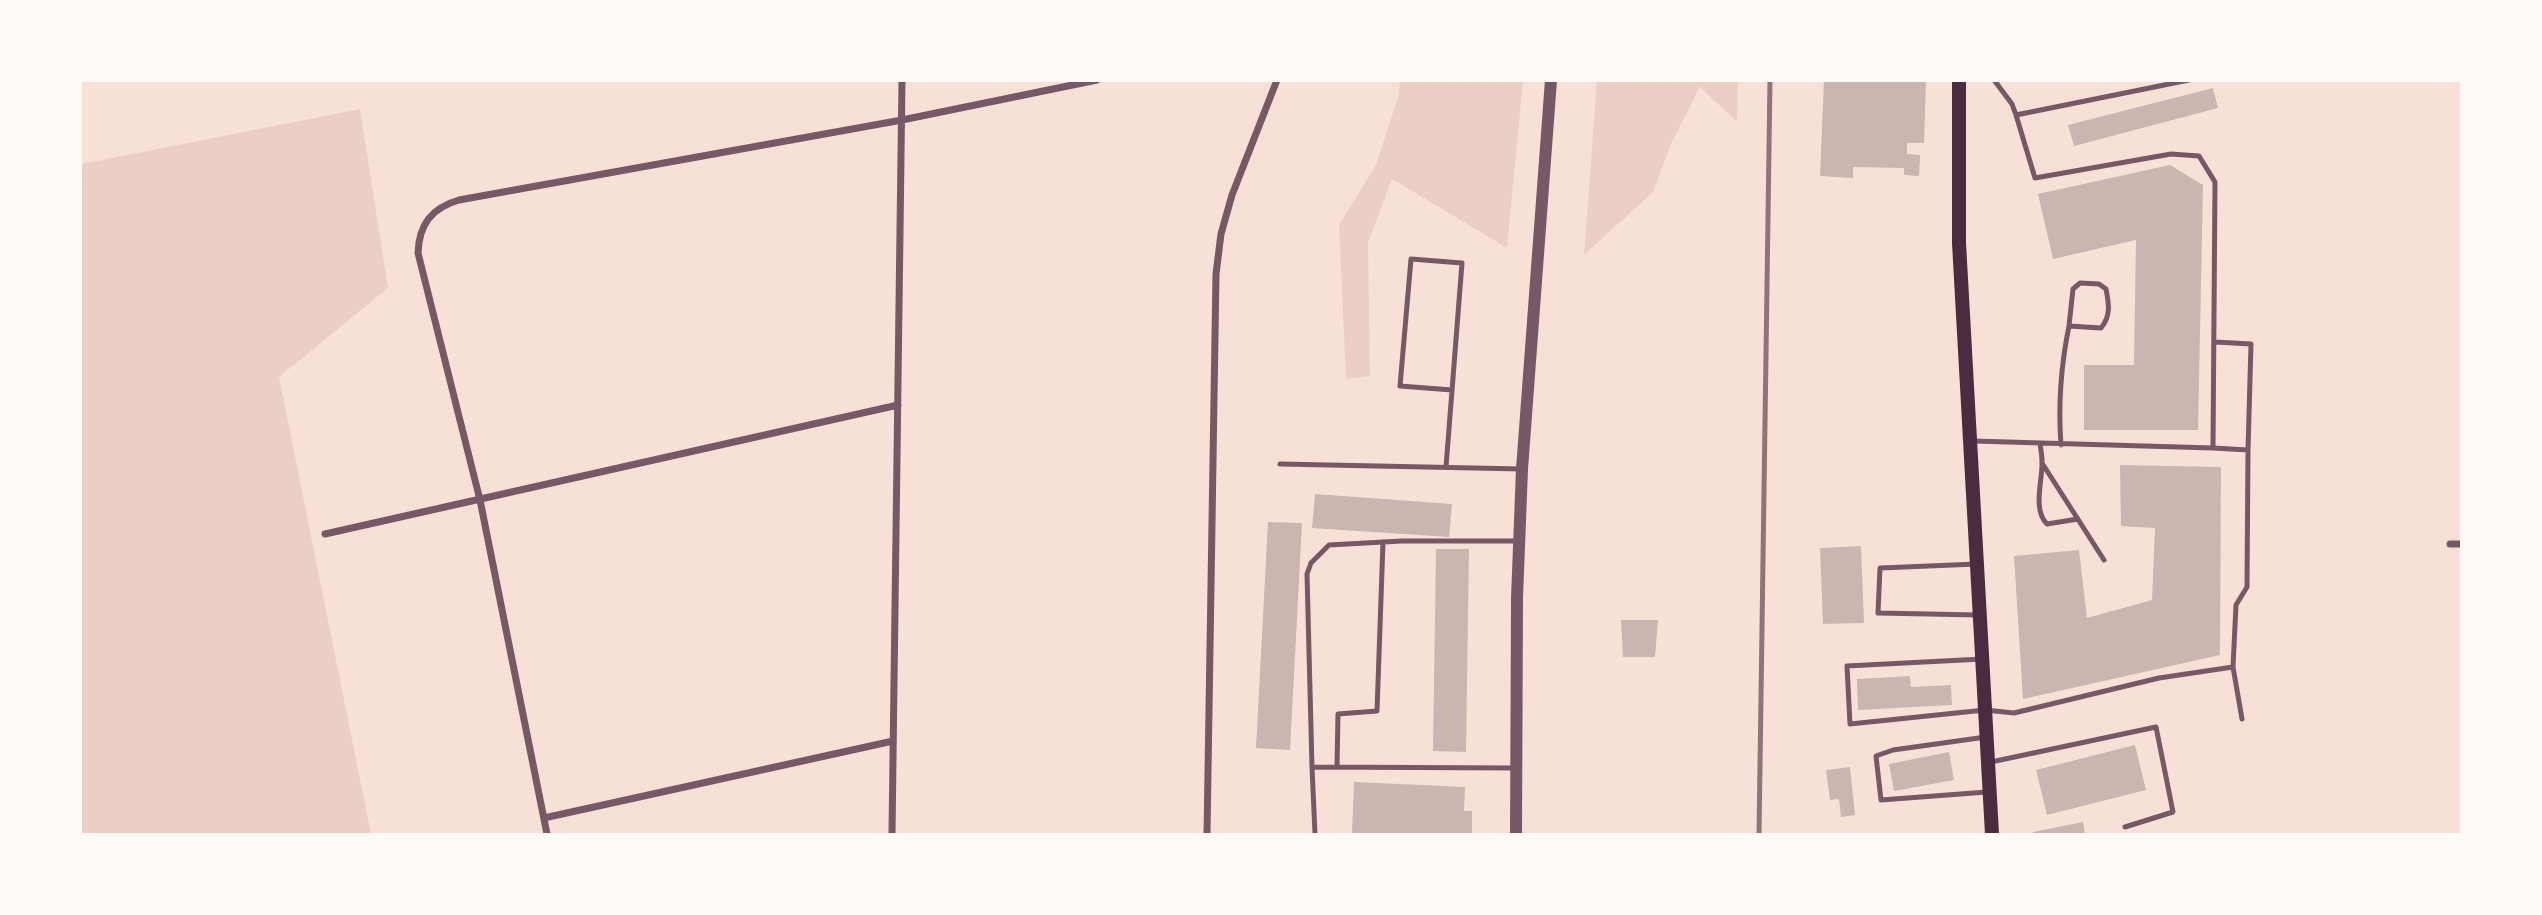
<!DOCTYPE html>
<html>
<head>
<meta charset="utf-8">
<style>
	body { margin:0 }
	#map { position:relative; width:2542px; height:915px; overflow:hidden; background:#f7e1d7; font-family:Poppins,sans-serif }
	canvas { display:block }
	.frame { position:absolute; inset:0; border:82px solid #fffaf5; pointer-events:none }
</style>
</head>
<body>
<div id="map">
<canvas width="2542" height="915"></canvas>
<div class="frame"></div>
</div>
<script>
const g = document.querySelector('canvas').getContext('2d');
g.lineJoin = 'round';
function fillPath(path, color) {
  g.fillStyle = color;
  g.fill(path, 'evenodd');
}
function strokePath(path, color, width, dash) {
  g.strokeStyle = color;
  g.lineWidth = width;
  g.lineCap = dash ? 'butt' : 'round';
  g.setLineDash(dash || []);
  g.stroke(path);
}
fillPath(new Path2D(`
	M1400 81H1523L1507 248 1392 179 1368 243 1370 376 1346 379 1339 225 1376 165 1399 94Z
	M1597 81H1738L1737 122 1700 87 1671 144 1653 192 1584 255Z
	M360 109 388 288 279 377 371 834H81V164Z`), '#ebcfc5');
fillPath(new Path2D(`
	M1824 80H1926L1924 143H1907V154L1920 155 1919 176 1904 175V168L1853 167V178L1820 176Z
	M2213 88 2218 108 2074 146 2068 125Z
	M2170 165 2203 185 2198 430H2084V365H2134L2136 240 2053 259 2038 194Z
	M2120 465 2221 467 2220 655 2023 699 2014 556 2079 550 2087 618 2152 600 2155 528 2121 526Z
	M1315 494 1452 504 1449 537 1312 528Z
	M1268 522 1302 523 1290 750 1256 748Z
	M1861 546 1864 623 1823 624 1820 548Z
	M1436 549H1469L1466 752 1433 751Z
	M1621 620H1658L1655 657H1623Z
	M1910 676 1911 687 1951 685 1952 705 1858 710 1857 679Z
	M2135 745 2146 790 2047 815 2036 770Z
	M1949 752 1954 780 1894 791 1889 764Z
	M1850 767 1855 815 1841 817 1839 799 1830 800 1826 770Z
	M1354 782 1465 787 1464 811H1472V833L1352 834Z
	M2083 822 2085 834H2033V832Z`), '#ccb4b1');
strokePath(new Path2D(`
	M1994 80 2012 104 2016 115 2189 80
	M2215 342 2251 344 2248 450
	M1973 441 2213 448 2215 182 2199 156 2171 154 2035 178 2016 115
	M2040 444C2041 450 2042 456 2042 461 2043 480 2032 509 2047 524L2078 519
	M2061 445C2058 405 2061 365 2069 326L2101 328C2111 316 2109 304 2106 289L2099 284 2080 283 2073 289 2069 326
	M2042 463 2104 560
	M1280 464 1522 469
	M1446 467 1462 263 1411 259 1400 386 1452 390
	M1977 564 1880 568 1878 613 1978 615
	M1982 659 1847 666 1850 724 1985 710 2014 713 2159 678 2233 667 2236 605 2247 587 2248 450 2213 448
	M2233 667 2242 719
	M1986 737 1893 750 1876 756 1881 800 1987 792
	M1991 762 2156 727 2173 812 2125 827
	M1312 767 1315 834
	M1337 767 1338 714 1377 711 1383 542
	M1516 768 1312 767 1307 574 1311 563 1329 545 1402 541H1519`), '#755966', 5);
strokePath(new Path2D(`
	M325 534 898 405
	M2450 544H2462
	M544 818 893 741
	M547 834 480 500 418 253C419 225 431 208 459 200L902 120 1097 80
	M892 834 902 80
	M1207 834 1216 274 1221 234 1232 195 1277 80`), '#755966', 7);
strokePath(new Path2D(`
	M1516 834 1517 598 1522 469 1551 80`), '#755966', 12);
strokePath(new Path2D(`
	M1959 80V243L1992 834`), '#4a2c40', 14);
strokePath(new Path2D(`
	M1759 834 1770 80`), '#8f747c', 5);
</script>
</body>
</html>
